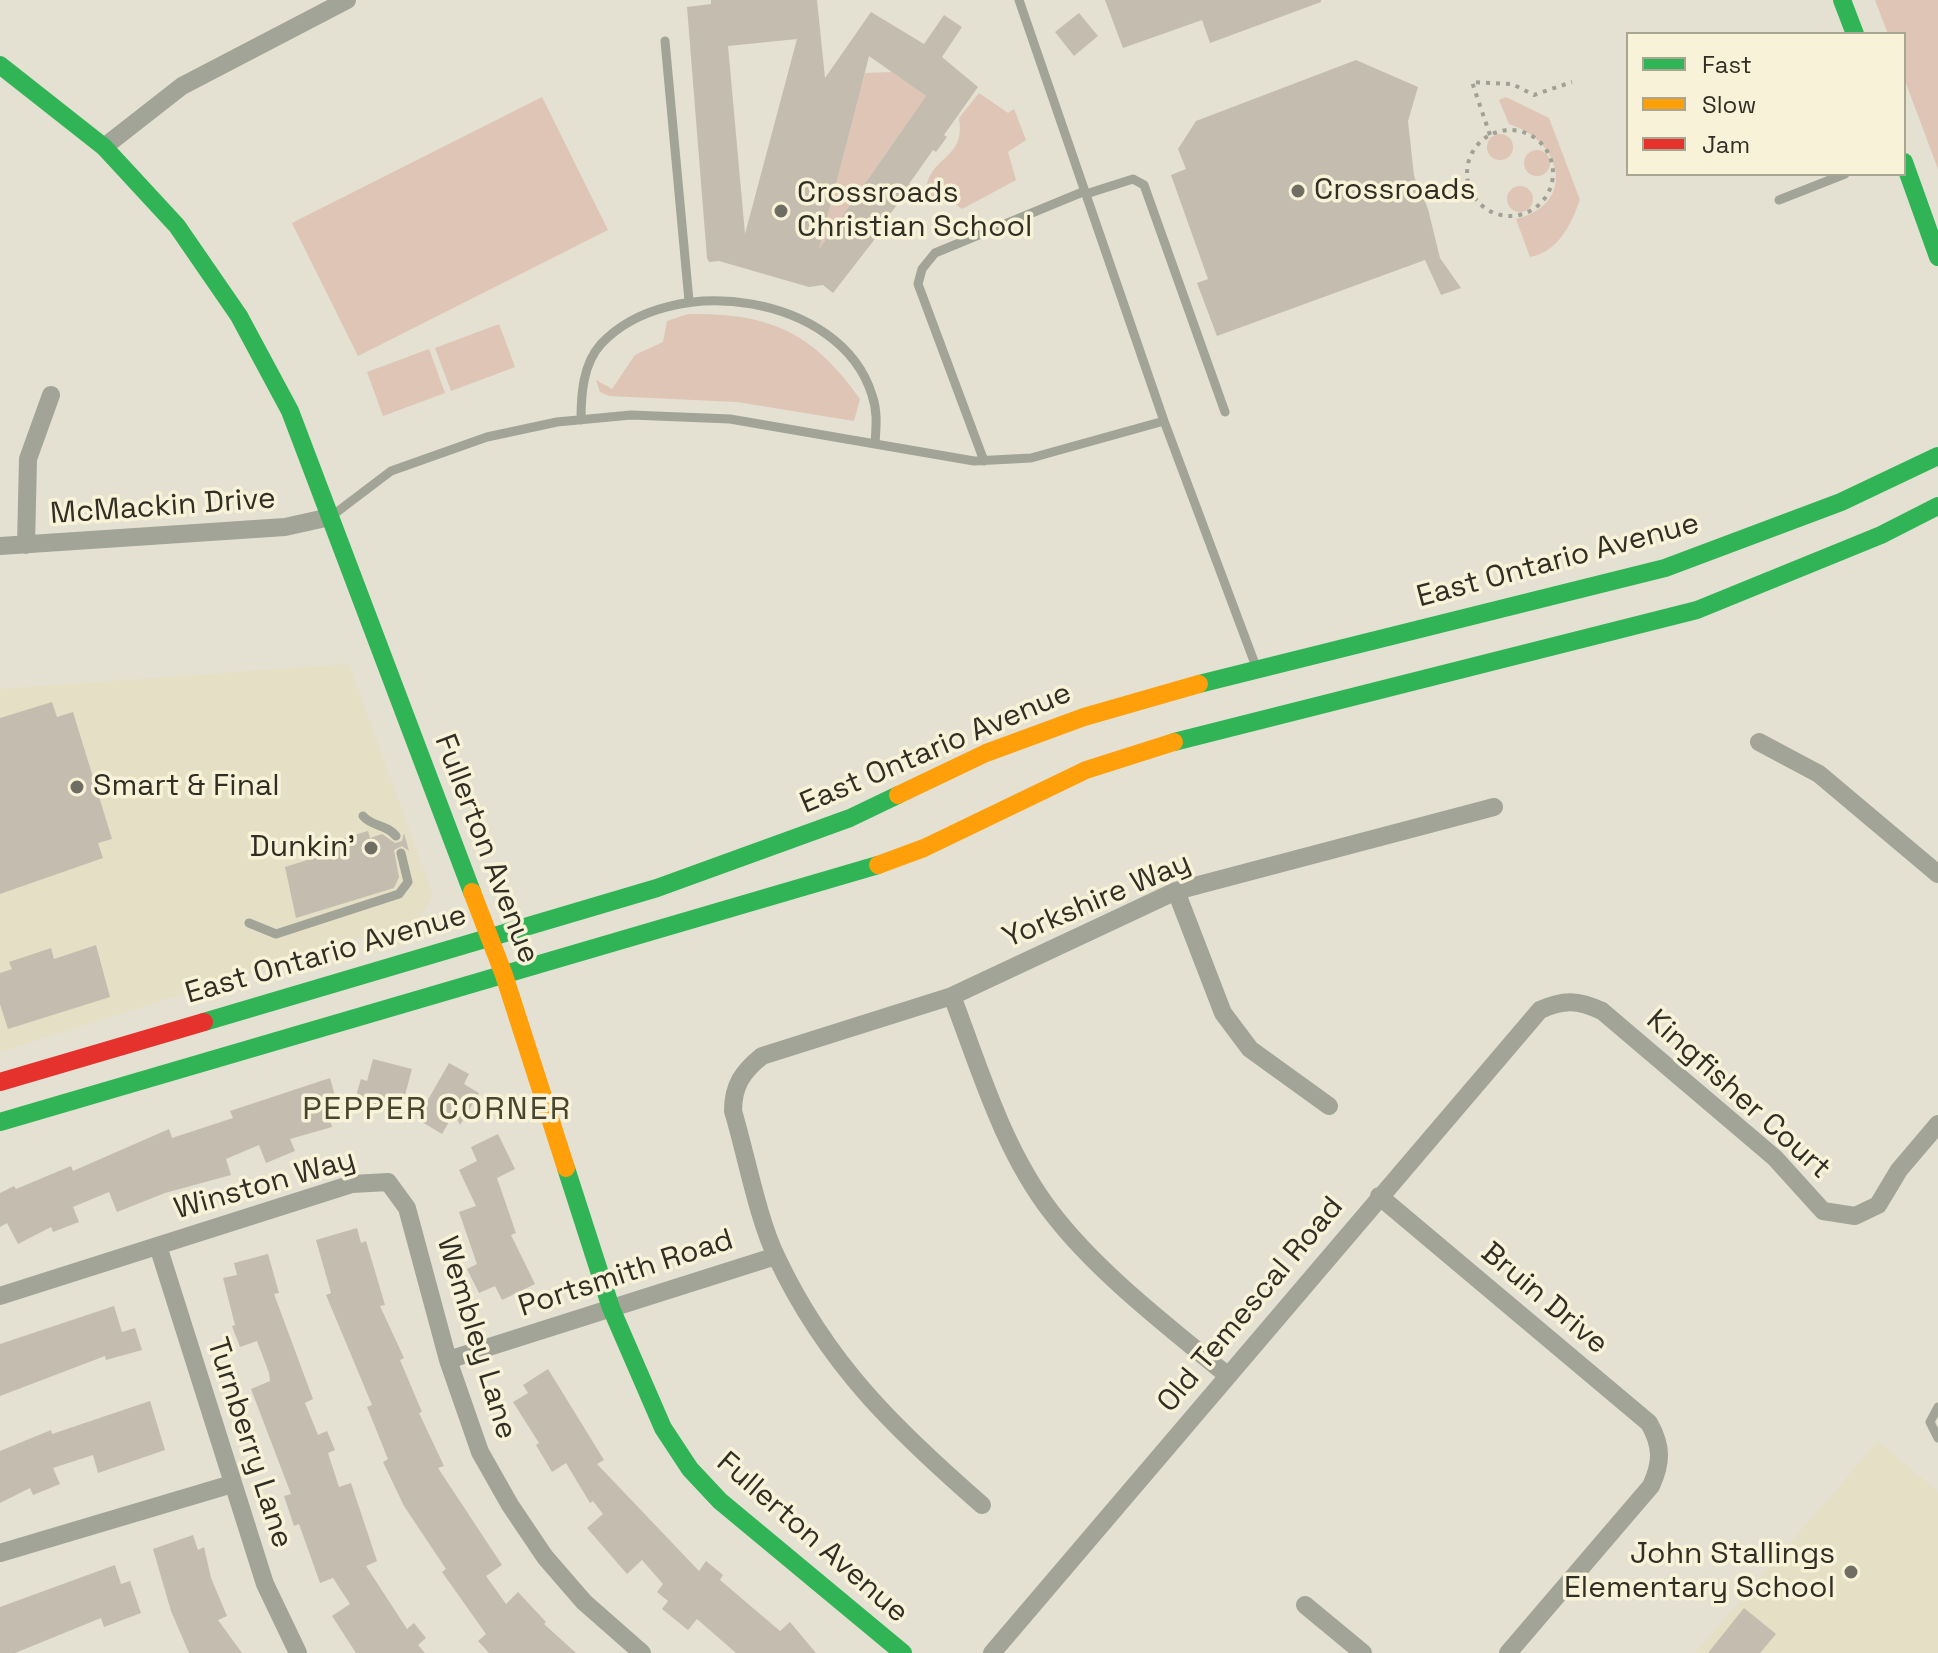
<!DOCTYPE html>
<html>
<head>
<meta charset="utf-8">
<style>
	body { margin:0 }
	#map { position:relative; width:1938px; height:1653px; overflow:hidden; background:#e4e0d2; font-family:"Space Grotesk",sans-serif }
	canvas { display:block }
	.legend { position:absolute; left:1626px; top:32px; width:280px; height:144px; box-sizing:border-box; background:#f8f3d8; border:2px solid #a8a590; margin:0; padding:10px 14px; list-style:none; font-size:24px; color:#312f25 }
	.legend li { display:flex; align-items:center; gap:16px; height:40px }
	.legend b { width:40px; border:2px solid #a8a590 }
</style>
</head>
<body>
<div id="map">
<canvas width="1938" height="1653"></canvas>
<ul class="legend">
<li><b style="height:10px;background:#30b455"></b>Fast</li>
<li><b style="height:10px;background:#ff9f0a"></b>Slow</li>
<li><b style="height:10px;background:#e5322d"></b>Jam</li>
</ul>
</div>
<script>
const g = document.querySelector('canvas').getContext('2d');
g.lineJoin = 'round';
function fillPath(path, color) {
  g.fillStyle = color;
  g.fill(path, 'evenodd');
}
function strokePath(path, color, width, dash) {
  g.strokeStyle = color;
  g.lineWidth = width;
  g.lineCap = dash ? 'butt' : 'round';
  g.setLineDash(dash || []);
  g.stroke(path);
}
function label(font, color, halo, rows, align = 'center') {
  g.font = font + ' "Space Grotesk",sans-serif';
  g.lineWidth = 7;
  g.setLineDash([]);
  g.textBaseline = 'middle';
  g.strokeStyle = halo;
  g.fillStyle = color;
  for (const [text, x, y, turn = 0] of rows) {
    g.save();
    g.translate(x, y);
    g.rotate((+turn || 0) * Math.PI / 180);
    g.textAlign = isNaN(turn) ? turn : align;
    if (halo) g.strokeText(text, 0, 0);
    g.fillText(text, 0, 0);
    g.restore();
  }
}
fillPath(new Path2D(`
	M349 664 433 895 420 919 0 1052V689Z
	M1878 1441 1938 1492V1653H1695Z`), '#e5dfc6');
fillPath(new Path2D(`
	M1875 0H1938V169L1904 78V34H1888Z
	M892 72 926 96 823 243 831 249 814 268 865 73Z
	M979 93 1008 113 1014 109 1026 140 1008 152 1016 180 962 209 953 202 943 204 924 197C926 191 926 184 929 178 939 155 965 155 959 118Z
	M542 97 608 230 358 356 292 223Z
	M1506 97 1549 118 1580 200C1570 226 1559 251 1530 257L1516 219C1578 204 1562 140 1509 124L1499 100Z
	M1487 147a13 13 0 1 1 26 0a13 13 0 1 1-26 0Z
	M1524 163a13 13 0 1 1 26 0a13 13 0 1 1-26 0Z
	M1507 199a13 13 0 1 1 26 0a13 13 0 1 1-26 0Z
	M688 314C770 313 813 332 860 399L854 421 737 402 609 396 600 392 596 380 612 389 635 355 663 342 667 321Z
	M499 324 515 367 451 391 435 348Z
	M429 349 445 393 383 416 367 372Z`), '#dec5b5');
fillPath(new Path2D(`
	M711 0H817L825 78 871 12 924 44 944 15 962 27 942 57 978 87 944 135 947 137 936 152 933 150 909 184 912 186 875 233 878 235 833 293 823 285 809 287 719 261 709 262 707 258 687 7 711 4ZM797 39 745 234 728 46ZM869 56 926 96 819 249 859 96Z
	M1105 0H1321V2L1210 43 1202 20 1123 48Z
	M1079 13 1098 36 1074 56 1055 32Z
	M1356 60 1418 87 1408 121 1414 176 1428 209 1440 258 1461 288 1441 295 1425 260 1217 336 1197 283 1208 279 1171 175 1186 169 1178 149 1196 121Z
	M52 702 57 717 73 712 112 839 98 843 103 858 0 894V718Z
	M368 831 370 838 382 834 395 843 402 841 404 833 409 851 402 846 394 850 399 877 394 888 296 918 285 867 330 853 328 843Z
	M96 945 110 997 8 1029 0 1004V973L12 969 9 962 51 948 54 959Z
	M373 1059 412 1069 400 1114 354 1102 361 1079 367 1081Z
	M449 1063 469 1074 464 1084 479 1093 460 1125 454 1113 442 1134 417 1119Z
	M330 1078 339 1110 328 1113 332 1127 290 1139 295 1151 266 1163 259 1145 226 1159 231 1175 165 1193 117 1212 109 1192 73 1207 79 1222 53 1232 51 1227 18 1244 7 1223 0 1227V1193L14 1186 16 1189 71 1166 73 1171 169 1129 172 1138 233 1118 230 1111Z
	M498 1134 515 1169 497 1178 516 1233 511 1235 535 1284 502 1300 495 1286 479 1293 467 1269 477 1264 459 1212 476 1206 459 1170 477 1161 471 1147Z
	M357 1228 361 1243 366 1241 385 1305 380 1306 404 1358 400 1360 422 1412 419 1413 444 1466 438 1468 502 1565 486 1576 506 1604 518 1592 546 1622 544 1624 576 1653H489L478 1641 486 1634 442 1572 446 1569 404 1506 383 1462 388 1459 367 1407 372 1405 326 1295 331 1293 316 1240Z
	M268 1254 279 1293 274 1294 313 1399 305 1403 318 1435 327 1431 335 1450 328 1453 339 1487 351 1483 377 1561 366 1566 407 1629 414 1623 426 1638 418 1645 425 1653H356L332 1616 350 1604 333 1578 320 1583 299 1524 294 1526 284 1496 291 1494 251 1389 270 1381 269 1373 257 1341 240 1347 232 1326 235 1325 223 1278 237 1275 234 1263Z
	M114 1306 122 1332 135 1328 142 1350 106 1360 105 1356 0 1396V1344Z
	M548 1369 604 1460 597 1464 699 1571 706 1561 723 1575 720 1580 780 1631 790 1622 816 1653H736L697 1619 688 1630 662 1609 668 1601 657 1592 663 1584 642 1560 627 1574 587 1528 603 1514 593 1501 590 1503 566 1463 552 1472 536 1445 539 1443 513 1402 528 1393 523 1385Z
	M150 1401 165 1450 98 1473 93 1455 53 1468 60 1484 33 1495 30 1488 0 1503V1451L51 1430 52 1434Z
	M193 1535 198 1550 204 1547 211 1578 227 1616 218 1620 242 1653H189L171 1611 153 1549Z
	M115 1565 121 1584 130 1581 141 1613 104 1627 101 1618 15 1653H0V1607Z
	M1744 1608 1776 1634 1760 1653H1708Z`), '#c4bcaf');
strokePath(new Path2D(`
	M1467 173a43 43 0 1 1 86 0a43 43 0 1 1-86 0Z
	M1490 135 1472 82 1512 84 1534 95 1572 82`), '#a0a196', 4, [4, 6]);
strokePath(new Path2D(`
	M1019 0 1164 421
	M665 41 689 301
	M1086 194 1133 179 1144 185 1225 412
	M1779 200 1845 174
	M581 420C581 394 583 364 601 344 670 270 841 294 872 395 878 412 876 427 875 444
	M984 461 918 284 922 269 935 253 1085 191
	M333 515 391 471 487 437 557 422 631 415 730 419 974 461 1031 458 1164 421 1255 664
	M363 816C372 827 387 824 396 836
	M249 923 276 934 399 894 408 882 401 853
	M1938 1407 1930 1422 1938 1438`), '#a1a496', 9);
strokePath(new Path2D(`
	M104 147 182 86 347 0
	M26 545 28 459 51 395
	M0 546 285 527 330 517
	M1759 742 1819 774 1938 874
	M1176 891 1223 1013 1250 1049 1329 1106
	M952 996C980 1069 1003 1150 1052 1213 1098 1273 1169 1327 1227 1375
	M1379 1196 1649 1423C1662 1446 1662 1462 1651 1486L1508 1653
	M158 1246 265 1584 298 1653
	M0 1296 352 1184 388 1182 407 1208 448 1360 480 1452 510 1505 545 1557 584 1602 642 1653
	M448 1360 776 1256
	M982 1505C896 1430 827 1364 777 1258 758 1220 746 1154 733 1111 733 1086 742 1072 762 1056L952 996 1176 891 1494 807
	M0 1553 232 1484
	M1305 1605 1363 1653
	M992 1653 1540 1010C1564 999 1578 1000 1602 1011L1775 1158 1823 1211 1855 1216 1878 1205 1899 1170 1938 1124`), '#a1a496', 18);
strokePath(new Path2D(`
	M1842 0 1855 34
	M0 65 104 147 177 226 239 316 290 411 472 892
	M1904 162 1938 257
	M1199 684 1665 568 1841 502 1938 456
	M1174 742 1697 610 1881 535 1938 506
	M204 1022 657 888 850 818 898 795
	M0 1122 878 865
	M566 1168 611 1308 663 1428 690 1469 720 1501 903 1653`), '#30b455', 18);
strokePath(new Path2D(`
	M898 795 986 753 1084 717 1199 684
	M878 865 924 848 1086 770 1174 742
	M472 892 504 975 566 1168`), '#ff9f0a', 18);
strokePath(new Path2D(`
	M0 1082 204 1022`), '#e5322d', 18);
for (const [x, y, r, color] of [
	[1298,191,8,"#706d62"],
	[781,211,8,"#706d62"],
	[77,787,8,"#706d62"],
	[371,848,8,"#706d62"],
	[1851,1572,8,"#706d62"]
]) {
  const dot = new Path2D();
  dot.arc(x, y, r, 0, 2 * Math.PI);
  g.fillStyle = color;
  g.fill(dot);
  strokePath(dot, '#f8f3d8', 3);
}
label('30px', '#312f25', '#f8f3d8', [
	["Crossroads",1314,191],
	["Crossroads",797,194],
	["Christian School",797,228],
	["Smart & Final",93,787],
	["Dunkin'",355,848,"right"],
	["John Stallings",1835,1555,"right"],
	["Elementary School",1835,1589,"right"]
], 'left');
label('30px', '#312f25', '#f8f3d8', [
	["McMackin Drive",163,507,-4],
	["East Ontario Avenue",1558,561,-15],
	["East Ontario Avenue",936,749,-23],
	["Fullerton Avenue",486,849,69],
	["Yorkshire Way",1097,901,-23],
	["East Ontario Avenue",326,955,-16],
	["Kingfisher Court",1738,1095,42],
	["Winston Way",265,1185,-16],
	["Portsmith Road",626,1274,-18],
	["Bruin Drive",1544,1299,40],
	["Old Temescal Road",1251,1305,-50],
	["Wembley Lane",476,1338,73],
	["Turnberry Lane",249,1443,72],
	["Fullerton Avenue",812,1538,41]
]);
g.letterSpacing = '2px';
label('32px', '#49442e', '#f8f3d8', [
	["PEPPER CORNER",437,1110]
]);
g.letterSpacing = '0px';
</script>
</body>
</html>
